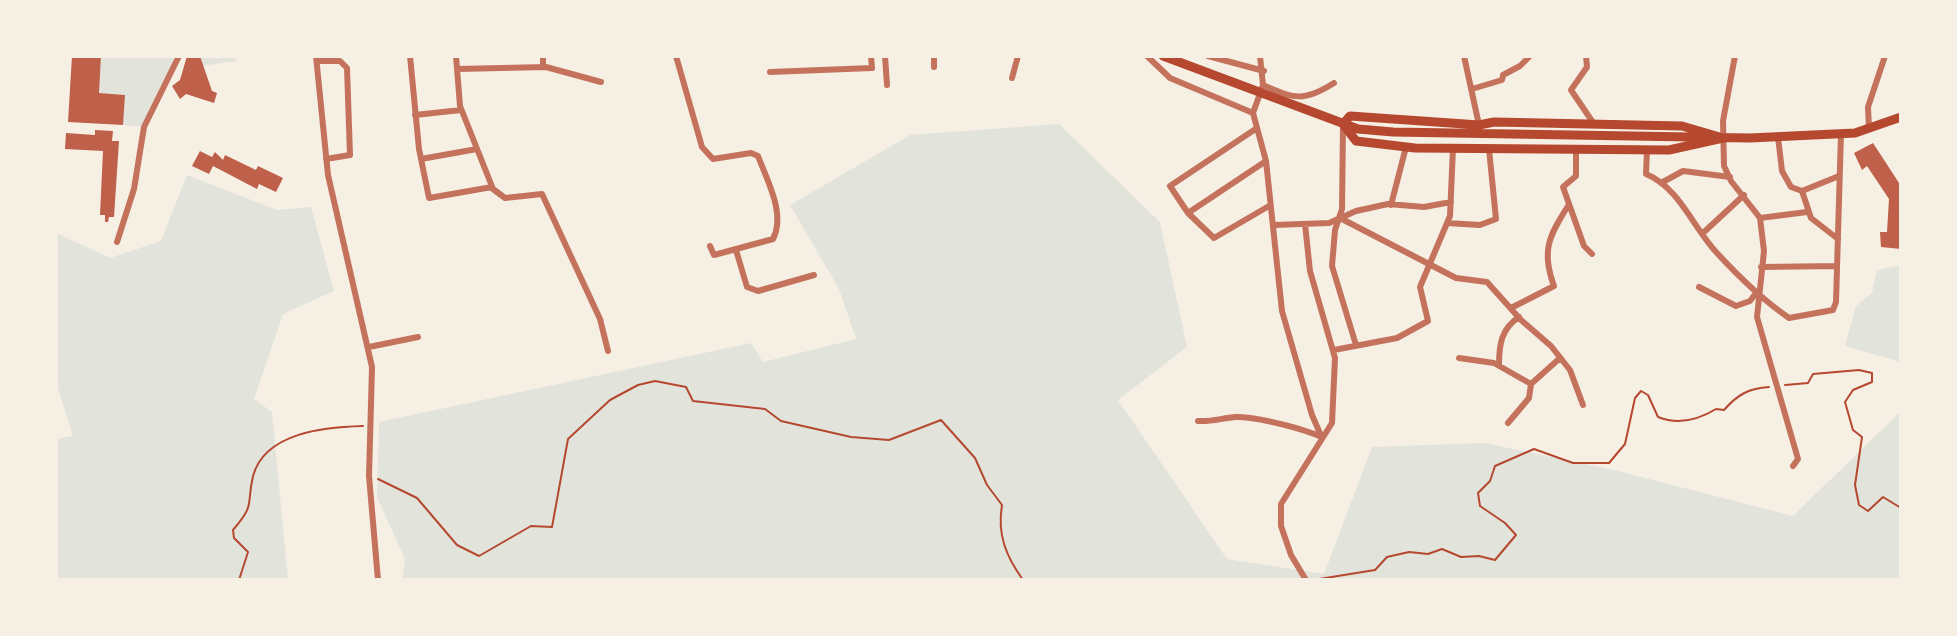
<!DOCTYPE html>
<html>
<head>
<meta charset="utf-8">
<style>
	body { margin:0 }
	#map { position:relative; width:1957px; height:636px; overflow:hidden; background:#f6efe4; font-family:"Golos Text",sans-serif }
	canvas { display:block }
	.frame { position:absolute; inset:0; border:58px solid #f6efe4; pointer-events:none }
</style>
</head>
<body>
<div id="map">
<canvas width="1957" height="636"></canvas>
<div class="frame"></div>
</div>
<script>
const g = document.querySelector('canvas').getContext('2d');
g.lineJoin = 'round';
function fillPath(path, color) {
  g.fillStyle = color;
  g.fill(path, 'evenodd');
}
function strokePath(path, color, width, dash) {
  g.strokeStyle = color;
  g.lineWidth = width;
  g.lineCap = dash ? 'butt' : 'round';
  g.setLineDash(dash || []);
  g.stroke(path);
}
fillPath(new Path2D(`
	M101 56H179L144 127 123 125 124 95 99 93Z
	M200 56H236L237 61 202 66Z
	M1059 124 1160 222 1187 347 1118 400 1227 559 1324 574 1372 447 1485 443 1614 470 1793 516 1901 411V580H402L405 559 377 497 379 422 751 343 763 362 856 339 839 289 790 205 910 135Z
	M187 175 277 210 311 207 334 291 283 314 254 399 272 412 288 580H56V439L73 436 56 382V233L110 258 161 241Z
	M1901 265V362L1845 346 1856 306 1872 293 1877 270Z`), '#e2e4dc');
fillPath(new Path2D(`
	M72 56H101L99 93 125 95 123 125 68 122Z
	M187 56H200L212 91 217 93 214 103 186 94 180 99 172 86 180 80Z
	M95 130 113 131 112 141H119L114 217H109L108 222H105V215H100L103 151 65 149 66 133 95 135Z
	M1873 143 1901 186V249L1881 247 1880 232H1887L1889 199 1867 166 1862 170 1854 153Z
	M200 151 212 157 215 152 223 160 225 155 256 170 258 166 283 178 276 192 259 184 257 189 213 166 209 174 192 166Z`), '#bf614a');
strokePath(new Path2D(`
	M1785 385 1808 383 1813 374 1859 370 1872 373V382L1853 390 1845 402 1853 430 1862 437 1855 485 1859 505 1868 511 1883 497 1901 508
	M378 479 417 498 457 545 479 556 531 526 552 527 568 439 610 400 638 385 655 381 686 387 693 401 765 409 781 421 851 437 889 440 941 420 975 458 987 485 1002 505C997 535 1006 556 1023 580
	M239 580 248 552 234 538 233 530C256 503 246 506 253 476 265 432 326 427 363 426
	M1313 580 1375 570 1387 557 1409 552 1428 554 1442 549 1461 557 1479 556 1495 560 1516 535 1505 523 1480 506 1478 493 1490 481 1495 466 1534 449 1573 463H1609L1625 444 1635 398 1641 391 1648 395 1658 417C1678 425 1698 420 1716 409L1724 410C1737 395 1749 388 1769 387`), '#b5482f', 2);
strokePath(new Path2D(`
	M316 56 328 175 372 367 369 476 378 580
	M410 56 419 149 429 198 492 187
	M456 56 460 106 493 189 505 198 542 194 600 319 608 351
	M676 56 702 147 713 159 751 153 758 156C767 180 786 214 773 239L714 255 710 246
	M885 56 887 85
	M934 56V67
	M1147 56 1170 78 1253 113
	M1208 56 1264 71
	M1464 56 1479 125
	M1586 56 1587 67 1571 90 1594 124
	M1735 56 1723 121 1724 166 1731 181 1760 218 1764 251 1757 317 1798 459 1793 466
	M317 61H340L347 68 350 155 326 159
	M543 67V56
	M457 69 546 67 601 82
	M770 72 872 68 871 56
	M1012 78 1018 56
	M1263 85C1294 99 1304 102 1334 83
	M1472 89 1502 80 1503 75 1520 66 1530 56
	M1253 113 1266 161 1282 311 1312 415 1322 438
	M1253 113 1263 85 1260 56
	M415 115 461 110
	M1343 126 1342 209 1335 230 1332 266 1356 345
	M1257 128 1170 186 1188 213 1214 238 1269 206
	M1869 129 1868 107 1885 56
	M1778 137 1782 171 1791 187 1802 191 1811 218 1838 239
	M1576 149V176L1563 187 1584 246 1592 254
	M1647 150 1646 174C1680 188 1693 228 1717 253 1739 277 1763 300 1789 318L1833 310 1836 302 1841 133
	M421 159 477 149
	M1661 183 1683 171 1730 177
	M1802 191 1839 176
	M1391 205 1406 147
	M1188 213 1266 161
	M1340 218 1456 278 1487 282 1521 320 1551 346 1570 370 1583 405
	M1760 218 1807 212
	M1447 223 1480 225 1496 219 1489 149
	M1305 224 1310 271 1335 358 1332 423 1281 504V526L1291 555 1306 580
	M1274 225 1329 223 1356 211 1388 204 1424 207 1451 202
	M1703 233 1744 195
	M117 242 134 189 144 127 179 56
	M736 250 747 287 758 291 814 275
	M1761 267 1837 266
	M1699 287 1736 306 1750 301 1756 293
	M1511 308 1554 286C1541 251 1549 236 1568 206
	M369 347 418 337
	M1334 350 1397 338 1428 321 1420 287 1450 216 1453 148
	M1459 358 1494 363 1531 384 1560 358
	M1499 365C1499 345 1501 329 1519 317
	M1198 421C1212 422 1222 418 1236 417 1254 416 1305 429 1321 437
	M1508 423 1529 398 1531 384`), '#c5725c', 6);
strokePath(new Path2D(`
	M1163 56 1358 129 1393 132 1750 138 1855 133 1901 117
	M1350 116 1479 125 1494 122 1682 126 1723 138 1669 150 1415 148 1356 141 1343 124Z`), '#b5482f', 9);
</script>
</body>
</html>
